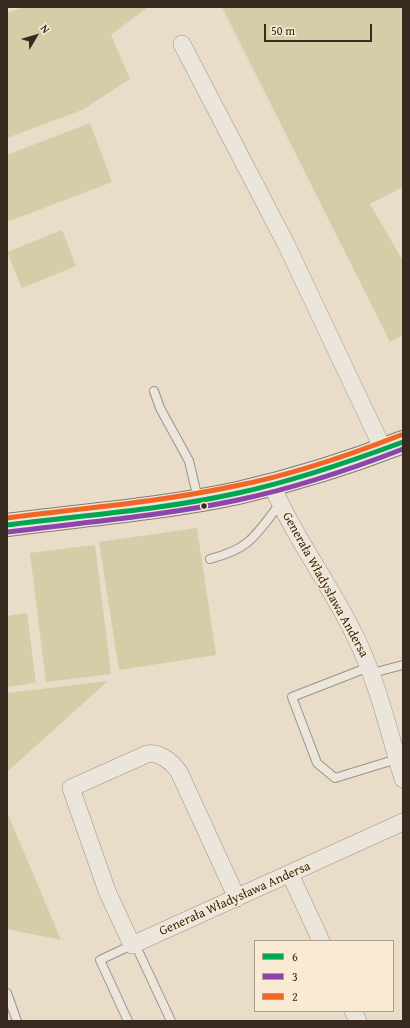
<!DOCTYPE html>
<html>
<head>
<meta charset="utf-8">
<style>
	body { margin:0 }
	#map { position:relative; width:410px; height:1028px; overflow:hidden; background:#e9dcc9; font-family:"Gentium Book Plus",serif }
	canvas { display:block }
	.frame { position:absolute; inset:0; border:8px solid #392a1f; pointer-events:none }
	.legend { position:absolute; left:254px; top:940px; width:140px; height:72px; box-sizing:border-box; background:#f9ead3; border:1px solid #ac9d8b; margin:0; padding:5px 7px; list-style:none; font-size:12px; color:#392a1f }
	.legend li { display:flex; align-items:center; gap:8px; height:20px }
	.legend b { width:20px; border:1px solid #ac9d8b }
	.north { position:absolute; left:16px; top:16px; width:40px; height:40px; -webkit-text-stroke:3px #f9ead3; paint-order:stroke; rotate:52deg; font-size:11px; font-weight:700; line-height:16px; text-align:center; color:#392a1f }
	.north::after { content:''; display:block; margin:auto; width:14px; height:18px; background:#392a1f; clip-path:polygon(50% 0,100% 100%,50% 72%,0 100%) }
	.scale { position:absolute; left:264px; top:24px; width:108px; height:18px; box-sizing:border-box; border:2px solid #392a1f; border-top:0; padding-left:5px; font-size:12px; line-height:14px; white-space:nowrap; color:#392a1f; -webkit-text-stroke:3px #f9ead3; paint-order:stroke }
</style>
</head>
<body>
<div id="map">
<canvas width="410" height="1028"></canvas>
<div class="frame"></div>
<ul class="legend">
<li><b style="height:5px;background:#00a651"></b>6</li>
<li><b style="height:5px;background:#8e44ad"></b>3</li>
<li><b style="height:5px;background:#f26522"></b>2</li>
</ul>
<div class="north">N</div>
<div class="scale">50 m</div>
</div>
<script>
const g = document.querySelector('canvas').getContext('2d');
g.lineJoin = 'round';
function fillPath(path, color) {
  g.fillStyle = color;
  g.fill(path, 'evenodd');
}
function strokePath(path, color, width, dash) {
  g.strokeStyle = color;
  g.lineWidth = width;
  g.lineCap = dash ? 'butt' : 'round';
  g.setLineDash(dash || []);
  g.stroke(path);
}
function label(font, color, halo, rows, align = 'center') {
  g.font = font + ' "Gentium Book Plus",serif';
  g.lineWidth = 3;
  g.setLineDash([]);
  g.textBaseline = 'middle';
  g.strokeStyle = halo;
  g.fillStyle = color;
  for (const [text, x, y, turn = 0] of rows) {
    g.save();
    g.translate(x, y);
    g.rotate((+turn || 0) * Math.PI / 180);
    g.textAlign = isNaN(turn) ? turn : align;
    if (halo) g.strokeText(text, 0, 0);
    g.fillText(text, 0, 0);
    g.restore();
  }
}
fillPath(new Path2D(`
	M24 7H148L111 35 130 79 82 110 7 138V13Z
	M222 7H403V187L370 204 403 261V335L390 342Z
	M90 123 112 182 7 222V155Z
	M62 230 76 266 22 288 7 252Z
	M197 528 216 655 119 670 99 542Z
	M95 545 111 674 46 682 30 553Z
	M27 613 36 683 7 687V616Z
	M108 681 7 772V693Z
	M7 812 61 940 7 929Z`), '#d3cda8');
const lane = new Path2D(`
	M154 391 160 408 189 461 198 499
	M210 559C252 548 255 535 280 504
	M369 667 292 697 317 763 335 778 397 759
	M372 673 403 665
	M135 944 171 1021
	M7 993 17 1021
	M128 1021 100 960 132 945`);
const street = new Path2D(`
	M182 44 286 244 383 449
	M272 485C295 539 332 587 357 640 378 684 389 732 403 779
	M290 874 321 941
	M237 898 179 772C172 762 159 751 147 754L71 788 107 891 132 945 403 822
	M353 1011 358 1021`);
const secondary = new Path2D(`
	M7 525C84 515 163 509 238 493 295 480 349 463 403 442`);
strokePath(lane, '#9c9387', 10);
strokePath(street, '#9c9387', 18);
strokePath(secondary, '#847b70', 24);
strokePath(lane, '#ece5dc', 8);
strokePath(street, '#ece5dc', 17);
strokePath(secondary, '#ece5dc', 22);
strokePath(new Path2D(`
	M7 525C84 515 162 510 238 493 294 481 349 462 403 442`), '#00a651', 5);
strokePath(new Path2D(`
	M8 532C85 522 162 516 238 500 295 488 349 470 403 449`), '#8e44ad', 5);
strokePath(new Path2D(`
	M7 518C83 508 160 502 235 486 292 475 347 456 401 435`), '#f26522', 5);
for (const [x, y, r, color] of [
	[204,506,3.5,"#392a1f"]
]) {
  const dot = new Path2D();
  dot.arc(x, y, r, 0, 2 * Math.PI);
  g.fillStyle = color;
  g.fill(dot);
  strokePath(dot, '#f9ead3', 1.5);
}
label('13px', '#392a1f', '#f9ead3', [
	["Generała Władysława Andersa",325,585,61],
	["Generała Władysława Andersa",235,899,-24]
]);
</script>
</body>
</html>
